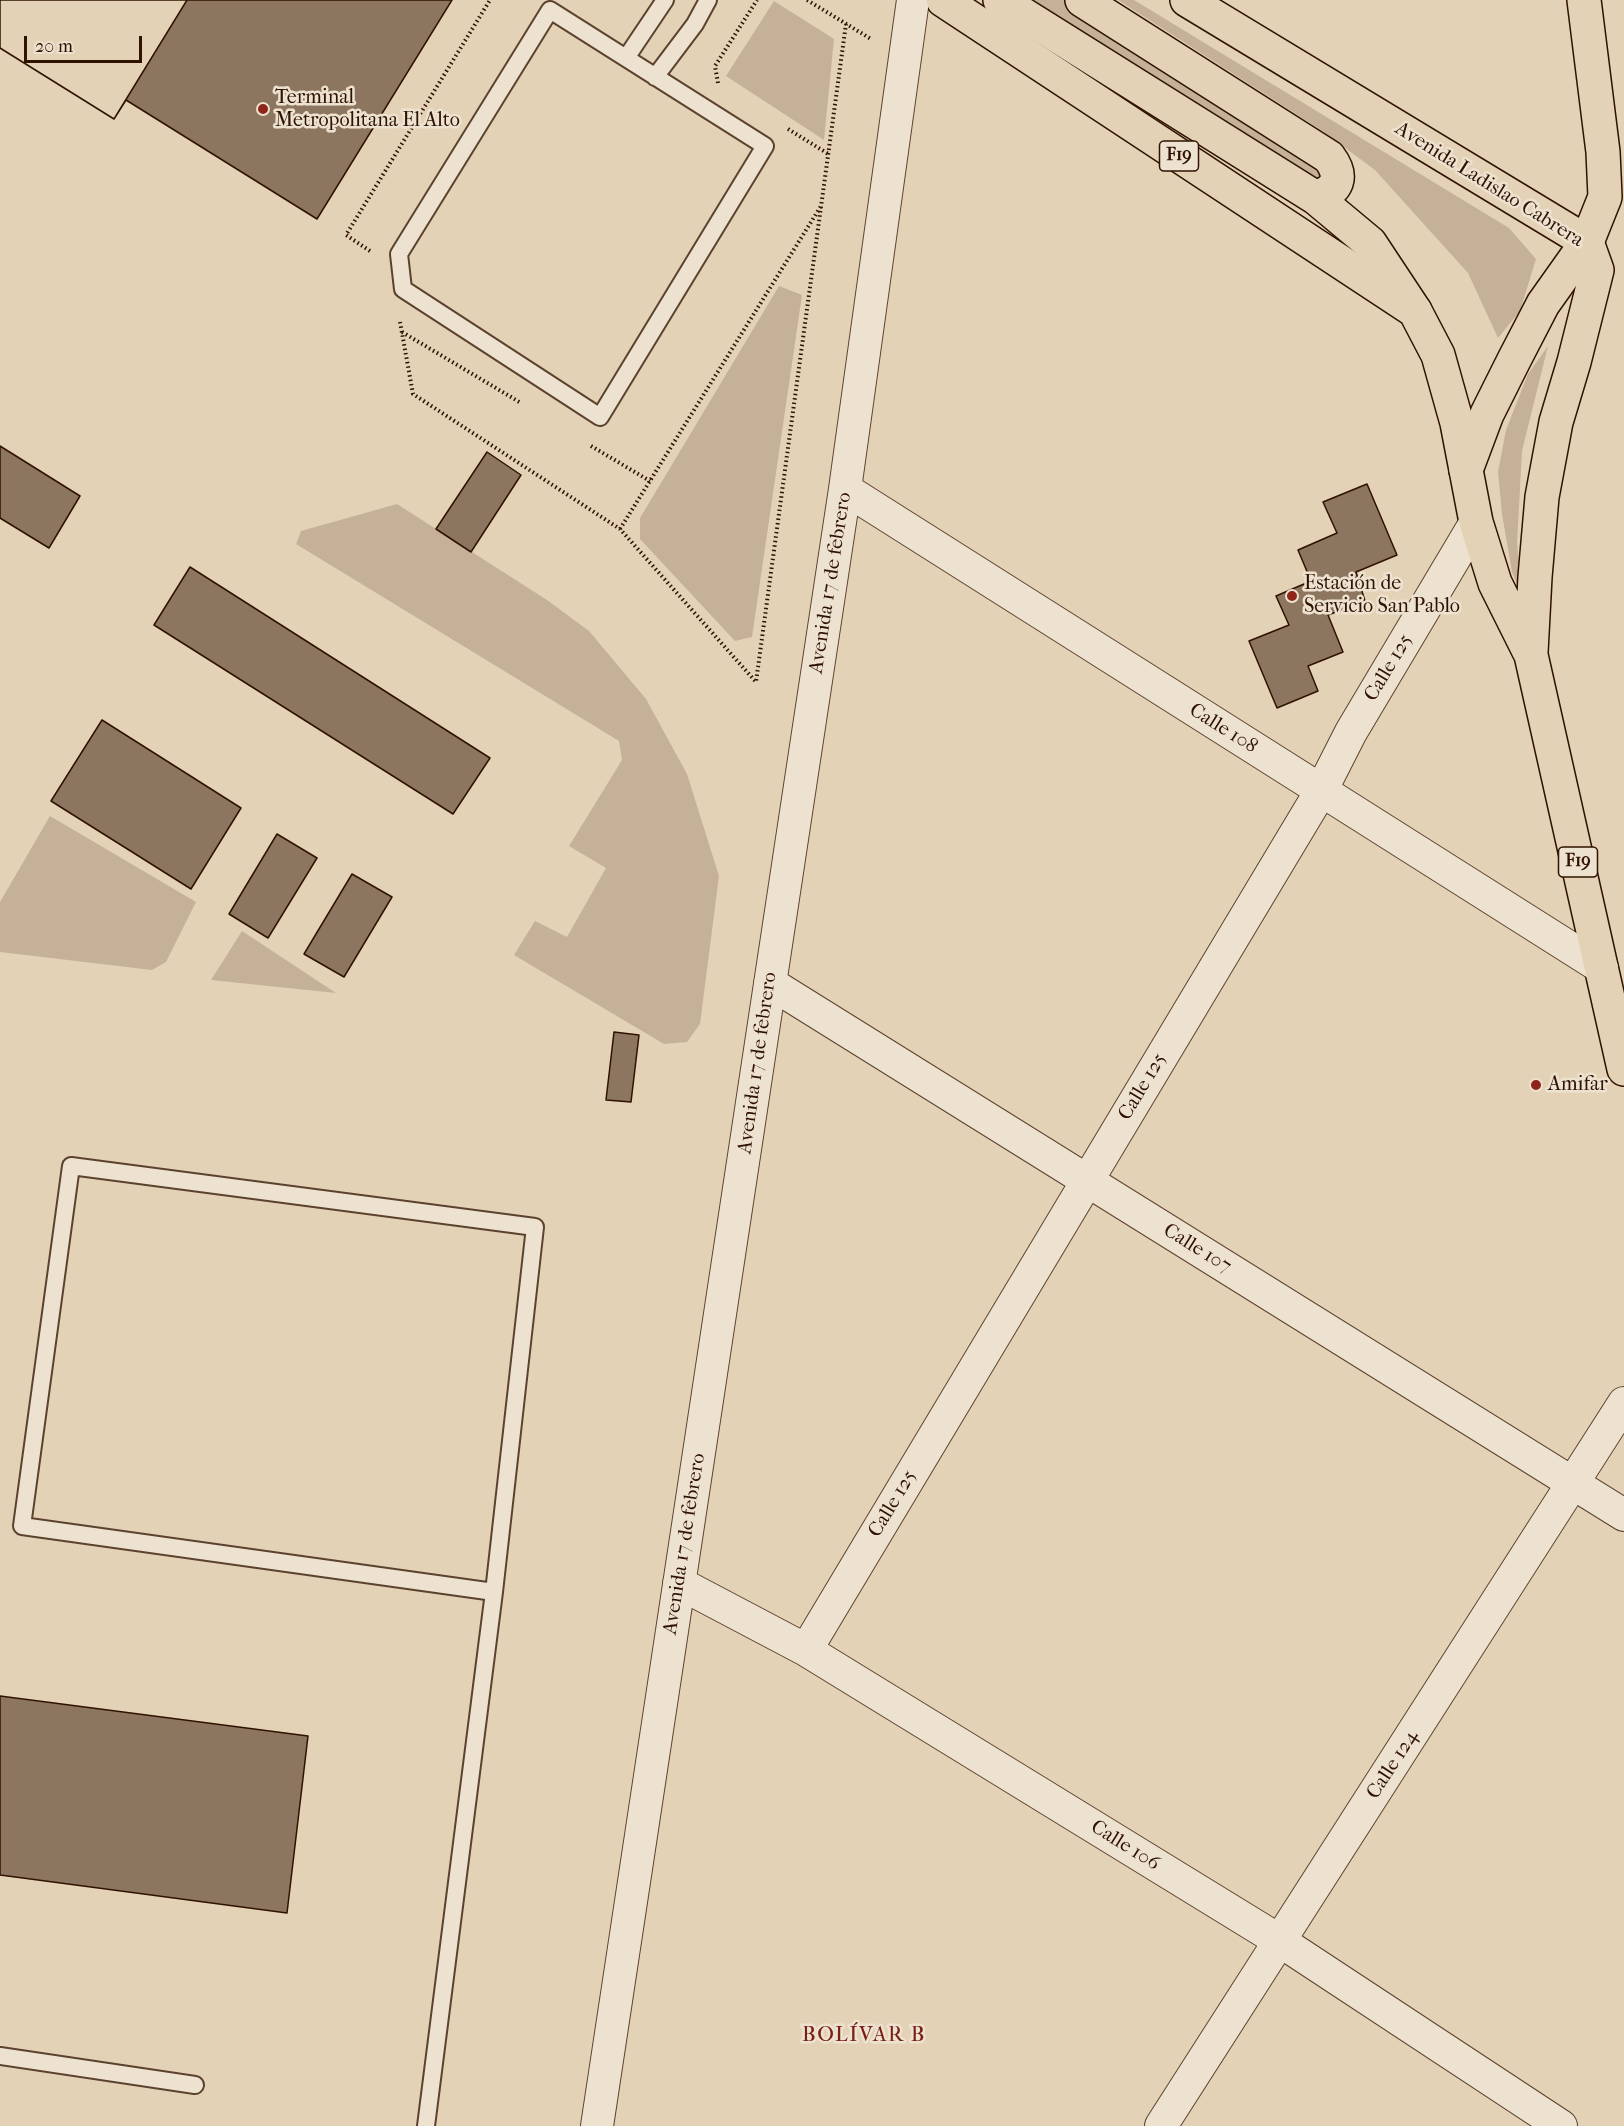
<!DOCTYPE html>
<html>
<head>
<meta charset="utf-8">
<style>
	body { margin:0 }
	#map { position:relative; width:1624px; height:2126px; overflow:hidden; background:#e4d2b6; font-family:"IM FELL French Canon",serif }
	canvas { display:block }
	.scale { position:absolute; left:24px; top:36px; width:118px; height:27px; box-sizing:border-box; border:3px solid #2f1200; border-top:0; padding-left:8px; font-size:18px; line-height:21px; white-space:nowrap; color:#2f1200; -webkit-text-stroke:4px #ede2d0; paint-order:stroke }
</style>
</head>
<body>
<div id="map">
<canvas width="1624" height="2126"></canvas>
<div class="scale">20 m</div>
</div>
<script>
const g = document.querySelector('canvas').getContext('2d');
g.lineJoin = 'round';
function fillPath(path, color) {
  g.fillStyle = color;
  g.fill(path, 'evenodd');
}
function strokePath(path, color, width, dash) {
  g.strokeStyle = color;
  g.lineWidth = width;
  g.lineCap = dash ? 'butt' : 'round';
  g.setLineDash(dash || []);
  g.stroke(path);
}
function label(font, color, halo, rows, align = 'center') {
  g.font = font + ' "IM FELL French Canon",serif';
  g.lineWidth = 5;
  g.setLineDash([]);
  g.textBaseline = 'middle';
  g.strokeStyle = halo;
  g.fillStyle = color;
  for (const [text, x, y, turn = 0] of rows) {
    g.save();
    g.translate(x, y);
    g.rotate((+turn || 0) * Math.PI / 180);
    g.textAlign = isNaN(turn) ? turn : align;
    if (halo) g.strokeText(text, 0, 0);
    g.fillText(text, 0, 0);
    g.restore();
  }
}
fillPath(new Path2D(`
	M1023 0H1063L1332 169 1321 187Z
	M1118 0H1134L1509 228 1536 259 1520 311 1498 338 1468 273 1375 170 1321 130Z
	M774 1 834 39 824 140 726 76Z
	M779 286 802 295 752 637 735 641 640 539V518Z
	M1548 346 1522 451 1517 544 1522 596 1512 572 1502 514 1498 472 1506 430 1528 374Z
	M397 504 547 600 589 631 646 699 687 774 719 876 700 1024 687 1042 664 1044 514 955 535 921 567 937 606 868 569 846 622 760 619 741 296 544 301 531Z
	M50 816 196 902 166 962 152 970 0 952V902Z
	M242 931 336 993 211 980Z`), '#c5b197');
const building = new Path2D(`
	M0 0H452L317 219 126 100 114 119 0 48Z
	M0 0H187L114 119 0 48Z
	M0 446 80 496 49 548 0 518Z
	M487 452 521 475 471 552 436 529Z
	M1367 484 1397 555 1356 572 1365 601 1328 615 1343 652 1308 666 1318 691 1277 708 1249 641 1289 625 1276 596 1311 581 1298 550 1337 533 1323 502Z
	M190 567 490 758 453 814 154 625Z
	M102 720 241 808 191 889 51 801Z
	M277 834 317 858 268 938 229 914Z
	M352 874 392 897 344 977 304 954Z
	M614 1032 639 1035 631 1102 606 1100Z
	M0 1696 308 1736 287 1913 0 1875Z`);
fillPath(building, '#8d765f');
strokePath(building, '#2f1200', 1.5);
const service = new Path2D(`
	M550 10 765 146 600 417 403 289 399 254Z
	M626 58 665 0
	M655 77 695 24 708 0
	M0 2056 195 2085
	M426 2126 494 1592 535 1227 71 1166 22 1526 494 1592`);
const minor = new Path2D(`
	M845 489 1602 968
	M770 983 1624 1515
	M679 1583 806 1650 1280 1941 1561 2126
	M806 1650 1321 791 1351 732 1476 522
	M597 2126 845 489 913 0
	M1161 2126 1624 1403`);
const primary = new Path2D(`
	M1000 0 1316 198 1370 243 1415 311
	M1082 0 1329 157C1344 177 1338 190 1316 198
	M1466 470 1487 414 1514 360 1543 304 1587 242 1605 197 1603 152 1584 0`);
const trunk = new Path2D(`
	M943 0 1415 311 1438 355 1457 423 1476 522 1495 583 1531 655 1624 1069
	M1187 0 1587 242 1597 270 1574 362 1556 422 1542 497 1535 577 1531 652`);
strokePath(service, '#5c422e', 20);
strokePath(minor, '#5c422e', 34);
strokePath(primary, '#2f1200', 36);
strokePath(trunk, '#2f1200', 36);
strokePath(new Path2D(`
	M807 0 871 39
	M718 83 715 66 757 0
	M788 129 830 155
	M370 251 346 235 490 0
	M400 322 413 394 620 529 756 682 846 24
	M402 332 521 403
	M591 446 650 481
	M620 529 821 206`), '#2f1200', 4, [1.5, 3]);
strokePath(service, '#ede2d0', 16);
strokePath(minor, '#ede2d0', 32);
strokePath(primary, '#e4d2b6', 33);
strokePath(trunk, '#e4d2b6', 33);
for (const [x, y, r, color] of [
	[263,109,6,"#8f2418"],
	[1292,596,6,"#8f2418"],
	[1536,1085,6,"#8f2418"]
]) {
  const dot = new Path2D();
  dot.arc(x, y, r, 0, 2 * Math.PI);
  g.fillStyle = color;
  g.fill(dot);
  strokePath(dot, '#ede2d0', 2);
}
for (const [x, y, w] of [
	[1179,156,39],
	[1578,862,39]
]) {
  const box = new Path2D();
  box.roundRect(x - w / 2, y - 15, w, 30, 4.5);
  g.fillStyle = '#ede2d0';
  g.fill(box);
  strokePath(box, '#2f1200', 1.5);
}
label('bold 18px', '#2f1200', null, [
	["F19",1179,156],
	["F19",1578,862]
]);
label('20px', '#2f1200', '#ede2d0', [
	["Terminal",275,98],
	["Metropolitana El Alto",275,121],
	["Estación de",1304,584],
	["Servicio San Pablo",1304,607],
	["Amifar",1548,1085]
], 'left');
label('20px', '#2f1200', '#ede2d0', [
	["Avenida Ladislao Cabrera",1489,185,32],
	["Avenida 17 de febrero",831,583,-81],
	["Calle 125",1389,668,-59],
	["Calle 108",1223,729,32],
	["Avenida 17 de febrero",758,1063,-82],
	["Calle 125",1143,1087,-59],
	["Calle 107",1197,1249,32],
	["Calle 125",893,1504,-59],
	["Avenida 17 de febrero",685,1544,-81],
	["Calle 124",1393,1765,-57],
	["Calle 106",1125,1846,32]
]);
g.letterSpacing = '1.5px';
label('21px', '#7a1f14', '#ede2d0', [
	["BOLÍVAR B",864,2036]
]);
g.letterSpacing = '0px';
</script>
</body>
</html>
